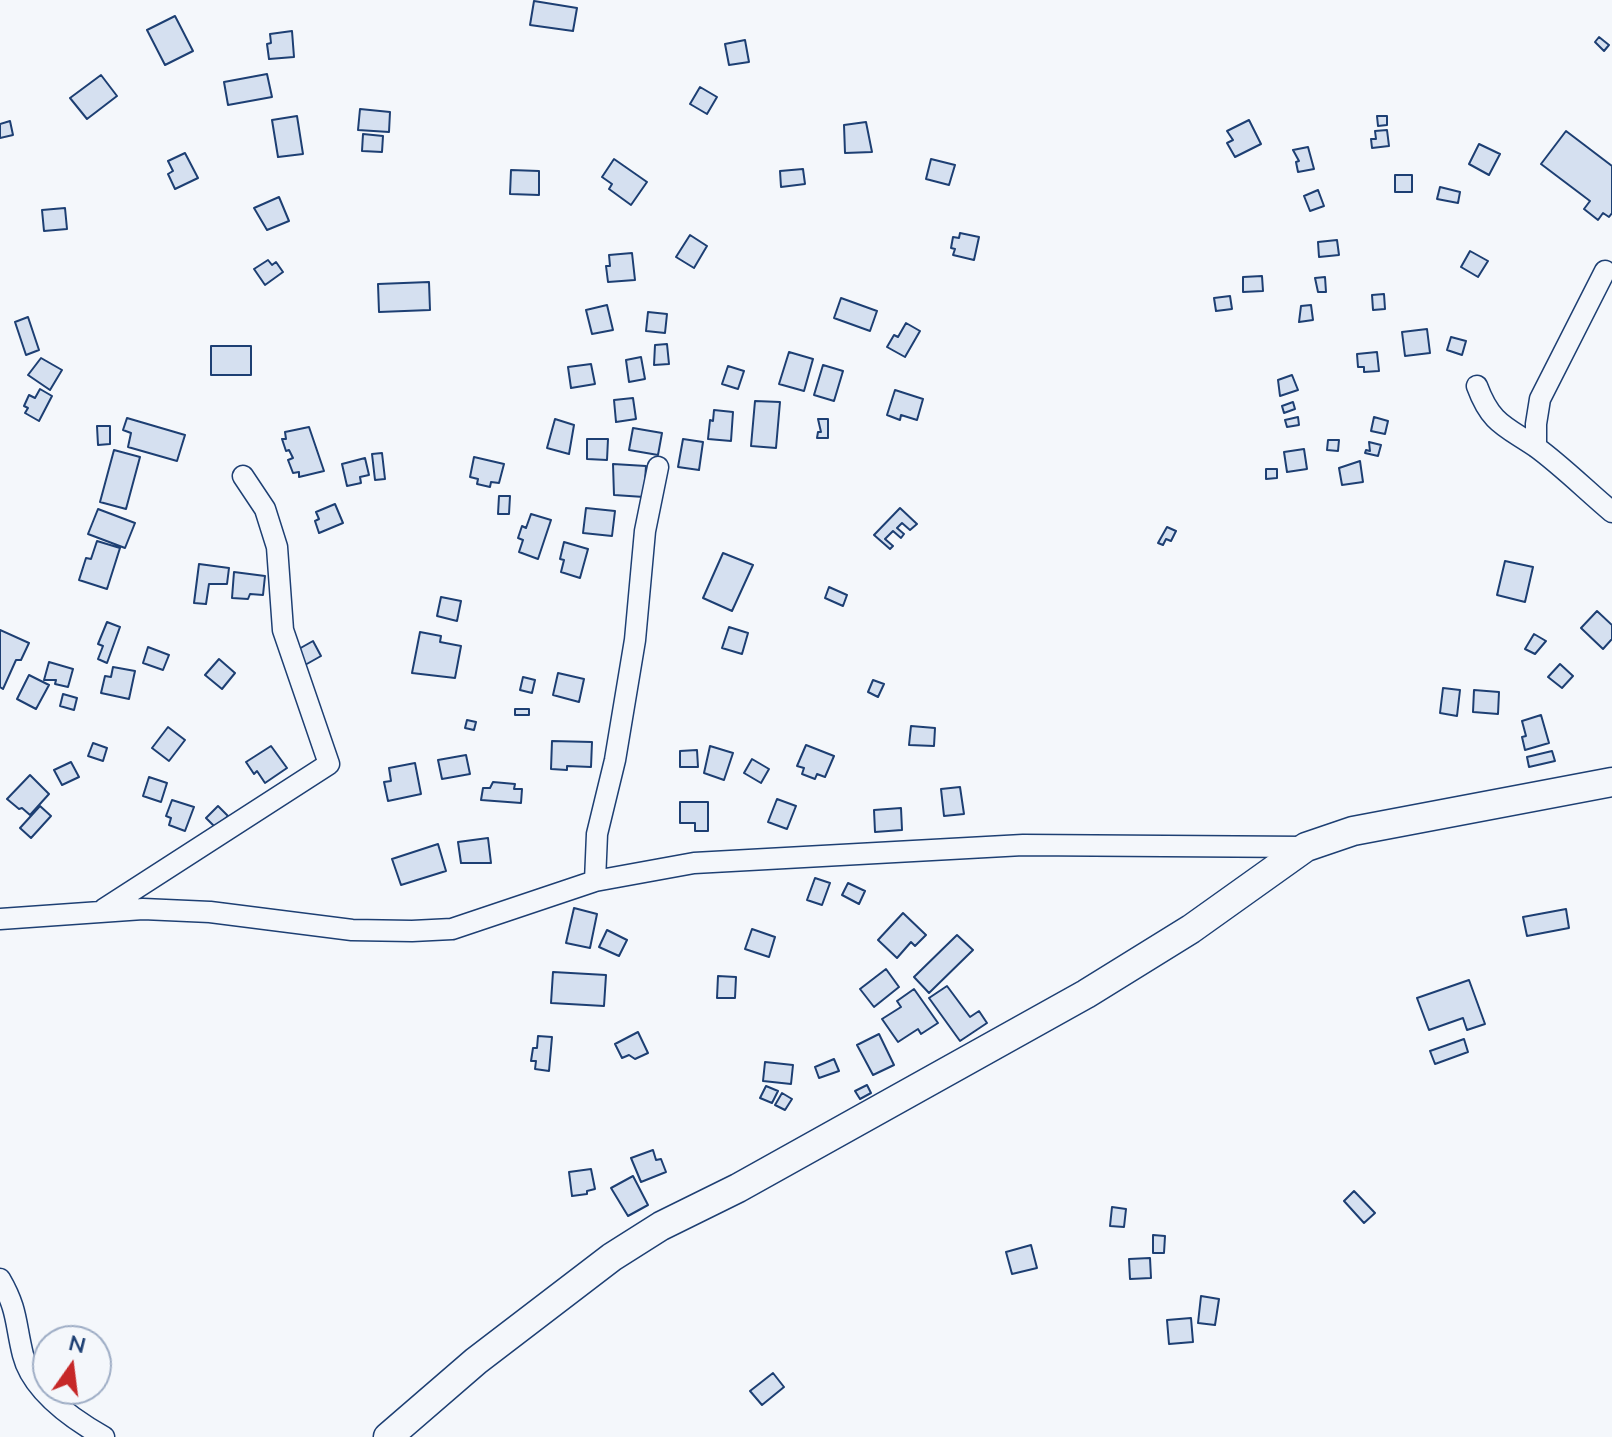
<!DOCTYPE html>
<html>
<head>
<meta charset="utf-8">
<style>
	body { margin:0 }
	#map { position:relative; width:1612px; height:1437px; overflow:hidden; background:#f4f7fb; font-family:Mulish,sans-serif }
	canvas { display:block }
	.north { position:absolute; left:32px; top:1325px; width:80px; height:80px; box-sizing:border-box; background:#f4f7fb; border:2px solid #9eadc5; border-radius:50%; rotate:14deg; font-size:22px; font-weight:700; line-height:32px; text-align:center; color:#1d3f73 }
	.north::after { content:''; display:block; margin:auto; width:28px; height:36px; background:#c62828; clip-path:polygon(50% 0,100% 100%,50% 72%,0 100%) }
</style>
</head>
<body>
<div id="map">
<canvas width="1612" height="1437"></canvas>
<div class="north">N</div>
</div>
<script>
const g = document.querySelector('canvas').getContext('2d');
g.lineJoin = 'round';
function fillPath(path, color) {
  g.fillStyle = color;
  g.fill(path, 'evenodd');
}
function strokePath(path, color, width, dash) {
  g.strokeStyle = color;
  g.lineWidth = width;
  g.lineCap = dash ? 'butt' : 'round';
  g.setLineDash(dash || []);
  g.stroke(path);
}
const building = new Path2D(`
	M534 1 577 8 573 31 530 25Z
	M175 16 193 51 165 65 147 30Z
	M292 31 294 57 269 59 267 44 271 43 270 34Z
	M1599 37 1609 45 1604 51 1595 42Z
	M745 40 749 62 729 65 725 44Z
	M267 74 272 97 228 105 224 82Z
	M101 75 117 96 87 119 70 98Z
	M700 87 717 97 707 114 690 104Z
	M360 109 390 112 389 132 358 130Z
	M297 116 303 154 278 157 272 120Z
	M1377 116H1387V125L1378 126Z
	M1249 120 1261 144 1235 157 1227 143 1233 140 1227 131Z
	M10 121 13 135 0 138V124Z
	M866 122 872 152 845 153 844 125Z
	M1387 130 1389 146 1372 148 1371 139H1376L1375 131Z
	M1566 131 1612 166V213L1609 217 1603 213 1598 220 1584 209 1590 201 1541 164Z
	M363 134 383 136 382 152 362 151Z
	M1479 144 1500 154 1489 175 1469 164Z
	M1308 147 1314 169 1298 172 1296 162 1299 161 1293 150Z
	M185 153 198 178 175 189 168 174 173 171 168 161Z
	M614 159 647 182 631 205 609 189 612 184 602 177Z
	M931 159 955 165 949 185 926 179Z
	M803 169 805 184 781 187 780 171Z
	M511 170 539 171V195L510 194Z
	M1395 175H1412V192H1395Z
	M1440 187 1460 192 1458 203 1437 199Z
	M1318 190 1324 206 1310 211 1304 196Z
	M279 197 289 221 267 230 254 208Z
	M65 208 67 229 44 231 42 210Z
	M960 233 979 237 974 260 953 255 955 249 951 248 953 237 959 238Z
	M690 235 707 246 694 268 676 257Z
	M1337 240 1339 255 1319 257 1318 242Z
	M1470 251 1488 261 1478 277 1461 267Z
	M632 253 635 280 608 282 606 266H610L609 255Z
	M268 260 272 265 276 262 283 272 265 285 254 269Z
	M1262 276 1263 291 1243 292V277Z
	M1325 277 1326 292H1318L1315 278Z
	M429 282 430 310 379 312 378 284Z
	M1384 294 1385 309 1373 310 1372 295Z
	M1230 296 1232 309 1216 311 1214 298Z
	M841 298 877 311 870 331 834 318Z
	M607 305 613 330 592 334 586 310Z
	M1311 305 1313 320 1299 322 1301 306Z
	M648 312 667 314 665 333 646 331Z
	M28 317 39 350 26 355 15 322Z
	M906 323 920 331 905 357 887 347 894 335 898 337Z
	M1427 329 1430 353 1405 356 1402 332Z
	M1451 337 1466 341 1462 355 1447 350Z
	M667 344 669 364 654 365 655 345Z
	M211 346H251V375H211Z
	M789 352 813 359 804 391 779 384Z
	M1377 352 1379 371 1364 372V367H1358L1357 354Z
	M641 357 645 379 629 382 626 360Z
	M41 358 62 370 50 390 28 375Z
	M591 364 595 384 571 388 568 367Z
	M823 365 843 371 834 401 814 395Z
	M728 366 744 371 738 389 722 384Z
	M1292 375 1298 390 1280 396 1278 380Z
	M40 389 52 396 39 421 25 413 28 408 24 406 29 395 35 398Z
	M895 390 923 399 917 420 901 415 900 420 887 415Z
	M633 398 636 419 616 422 614 400Z
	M755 401 780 402 776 448 751 446Z
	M1293 402 1295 409 1284 413 1282 406Z
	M714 410 733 412 731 441 708 439 710 420 713 421Z
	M1298 417 1299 425 1287 427 1285 420Z
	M1374 417 1388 421 1385 434 1371 431Z
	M127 418 185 435 177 461 128 447 131 433 123 430Z
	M555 419 574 425 569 454 547 448Z
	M818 419H828V438H817L818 432H821Z
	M97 426H110V444L98 445Z
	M309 427 324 471 299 477V472L293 473 288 460 293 458 289 450 286 451 282 439H286L285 432Z
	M633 428 662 433 658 455 629 450Z
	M587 439H608L607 460 587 459Z
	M683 439 703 442 699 470 678 467Z
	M1328 440H1339L1338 451 1327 450Z
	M1369 442 1381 445 1378 456 1365 453 1366 450 1370 451Z
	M1304 449 1307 469 1287 472 1284 452Z
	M114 450 140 457 126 509 100 502Z
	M382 453 385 479 375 480 372 454Z
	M474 457 504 464 499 483 491 482 490 487 477 484 478 479 470 477Z
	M365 458 369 475 360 477 361 483 347 486 342 464Z
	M1360 461 1363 482 1342 485 1339 468Z
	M613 464 646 466 644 497 614 495Z
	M1266 469H1277V478L1266 479Z
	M499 496H510L509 514H498Z
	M335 504 343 523 319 533 315 521 319 519 316 512Z
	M586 508 615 511 612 536 583 533Z
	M900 508 917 524 910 530 902 523 897 528 904 534 901 538 893 531 885 539 893 546 890 549 874 535Z
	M98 509 135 523 125 548 88 534Z
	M531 514 551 520 538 559 519 552 523 540 518 538 522 526 526 528Z
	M1167 527 1176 531 1171 541 1166 539 1163 545 1158 543Z
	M97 541 120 548 107 589 79 580 86 558 91 559Z
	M564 542 588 549 580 578 561 572 564 560 560 559Z
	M723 553 753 565 732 611 703 598Z
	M1505 561 1533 567 1525 602 1497 595Z
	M199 564 229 568 227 584H209L206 604 194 603Z
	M234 572 265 576 263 595 250 594 248 599 232 598Z
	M829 587 847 595 843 606 825 598Z
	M441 597 461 601 457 621 437 616Z
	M1597 611 1612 625V639L1603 649 1581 628Z
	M107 622 120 627 107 663 98 659 103 646 98 644Z
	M729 627 748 633 742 654 722 648Z
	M0 630 29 643 21 660H16L3 689 0 687Z
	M420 632 441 636 440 642 461 646 455 678 412 673Z
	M1534 634 1546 641 1535 654 1525 649Z
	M313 641 321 656 305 665 297 650Z
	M148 647 169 655 163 670 143 663Z
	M219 659 235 673 222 689 205 675Z
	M49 662 73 669 68 687 55 684 56 680H44Z
	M1560 664 1573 676 1562 688 1548 677Z
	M113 667 135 671 129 699 101 693 105 676 111 677Z
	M558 673 584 679 579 702 553 695Z
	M29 675 49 685 36 709 17 699Z
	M523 677 535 680 532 693 520 690Z
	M873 680 884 684 878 697 868 692Z
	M1443 688 1460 690 1457 716 1440 713Z
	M1474 690 1499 692 1498 714 1473 712Z
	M63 694 77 698 74 710 60 706Z
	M515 709H529V715H515Z
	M1541 715 1549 743 1525 750 1522 737 1526 736 1522 721Z
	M467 720 476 722 474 730 465 728Z
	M911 726 935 728 934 746 909 745Z
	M168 727 185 740 169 761 152 748Z
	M552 741 592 742 591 767 567 766V770L551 769Z
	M93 743 107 748 103 761 88 756Z
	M806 745 834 756 825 777 817 774 815 779 802 774 804 768 797 766Z
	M271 746 287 768 265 783 257 771 254 774 246 762Z
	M710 746 733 753 724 780 704 773Z
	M697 750 698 767H680V751Z
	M1552 751 1555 761 1529 767 1527 757Z
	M466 755 470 774 442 779 438 760Z
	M752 759 769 769 761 783 744 773Z
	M71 762 79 777 62 785 54 770Z
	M415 763 421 794 388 801 384 782 391 781 389 768Z
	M30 775 49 794 30 815 22 808 19 809 7 799Z
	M149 777 167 783 161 802 143 796Z
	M493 782 515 784 514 789H522L521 803 481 800 483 788H490Z
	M960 787 964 814 944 816 941 789Z
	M777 799 796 806 787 829 768 822Z
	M172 800 194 807 185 831 169 825 171 818 166 816Z
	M680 802H708V831H695V823H680Z
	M40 806 51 816 31 838 20 828Z
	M218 806 228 816 216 828 206 818Z
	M901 808 902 830 875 832 874 810Z
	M488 838 491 863H461L458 842Z
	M438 844 446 871 401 885 392 859Z
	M815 878 830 883 822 905 807 900Z
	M848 883 865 891 859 904 842 895Z
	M574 908 597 914 590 948 566 943Z
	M1566 909 1569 928 1527 936 1523 917Z
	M903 913 926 935 915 946 911 942 897 958 878 940Z
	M752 929 775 937 769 957 745 949Z
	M607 930 627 940 619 956 599 947Z
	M957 935 973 950 929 993 914 977Z
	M886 969 899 987 874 1007 860 989Z
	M553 972 606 975 604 1006 551 1003Z
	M718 976 736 977 735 998H717Z
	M1469 980 1485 1024 1467 1030 1463 1018 1429 1030 1417 998Z
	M947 986 970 1017 979 1011 987 1023 960 1041 929 998Z
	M914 989 938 1023 921 1034 918 1029 898 1042 882 1019 901 1007 897 1001Z
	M638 1032 648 1053 635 1059 629 1055 622 1058 615 1044Z
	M879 1034 894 1065 873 1075 857 1045Z
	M538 1036 552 1037 549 1071 535 1069 536 1061H531L533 1048H537Z
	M1464 1039 1468 1052 1435 1064 1430 1051Z
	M834 1059 839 1071 819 1078 815 1067Z
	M765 1062 793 1065 791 1084 763 1081Z
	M867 1085 871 1093 860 1099 855 1091Z
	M766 1086 778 1091 772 1103 760 1098Z
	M782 1093 792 1099 785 1110 775 1105Z
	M653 1150 656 1160 661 1159 666 1172 641 1182 631 1158Z
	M591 1169 595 1189 587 1191V1194L572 1196 569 1172Z
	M633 1176 648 1205 628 1216 611 1188Z
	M1354 1191 1375 1213 1364 1223 1344 1201Z
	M1112 1207 1126 1209 1124 1227 1110 1226Z
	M1153 1235 1165 1236 1164 1253H1153Z
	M1031 1245 1037 1268 1012 1274 1006 1252Z
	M1150 1258 1151 1278 1130 1279 1129 1259Z
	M1201 1296 1219 1299 1215 1325 1198 1323Z
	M1191 1318 1193 1342 1169 1344 1167 1320Z
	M773 1373 784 1387 762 1405 750 1391Z`);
fillPath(building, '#d5e0f0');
strokePath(building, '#1d3f73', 2);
const street = new Path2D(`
	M1477 386C1491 424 1505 426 1536 447 1562 466 1587 491 1612 512
	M1536 447V424L1540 399 1605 271
	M595 881 597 834 615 760 635 640 645 531 658 467
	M104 909 329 764 283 630 277 547 265 509 243 476
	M0 919 143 909 210 912 352 930 412 931 452 929 595 881 694 863 1023 845 1306 847
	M0 1279C18 1310 15 1323 23 1355 32 1391 74 1420 104 1437`);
const secondary = new Path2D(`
	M388 1437 476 1361 612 1257 661 1226 738 1188 1086 994 1191 929 1306 847 1353 831 1612 782`);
strokePath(street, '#1d3f73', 23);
strokePath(secondary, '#1d3f73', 31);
strokePath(street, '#f4f7fb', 20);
strokePath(secondary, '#f4f7fb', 28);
</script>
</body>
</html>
